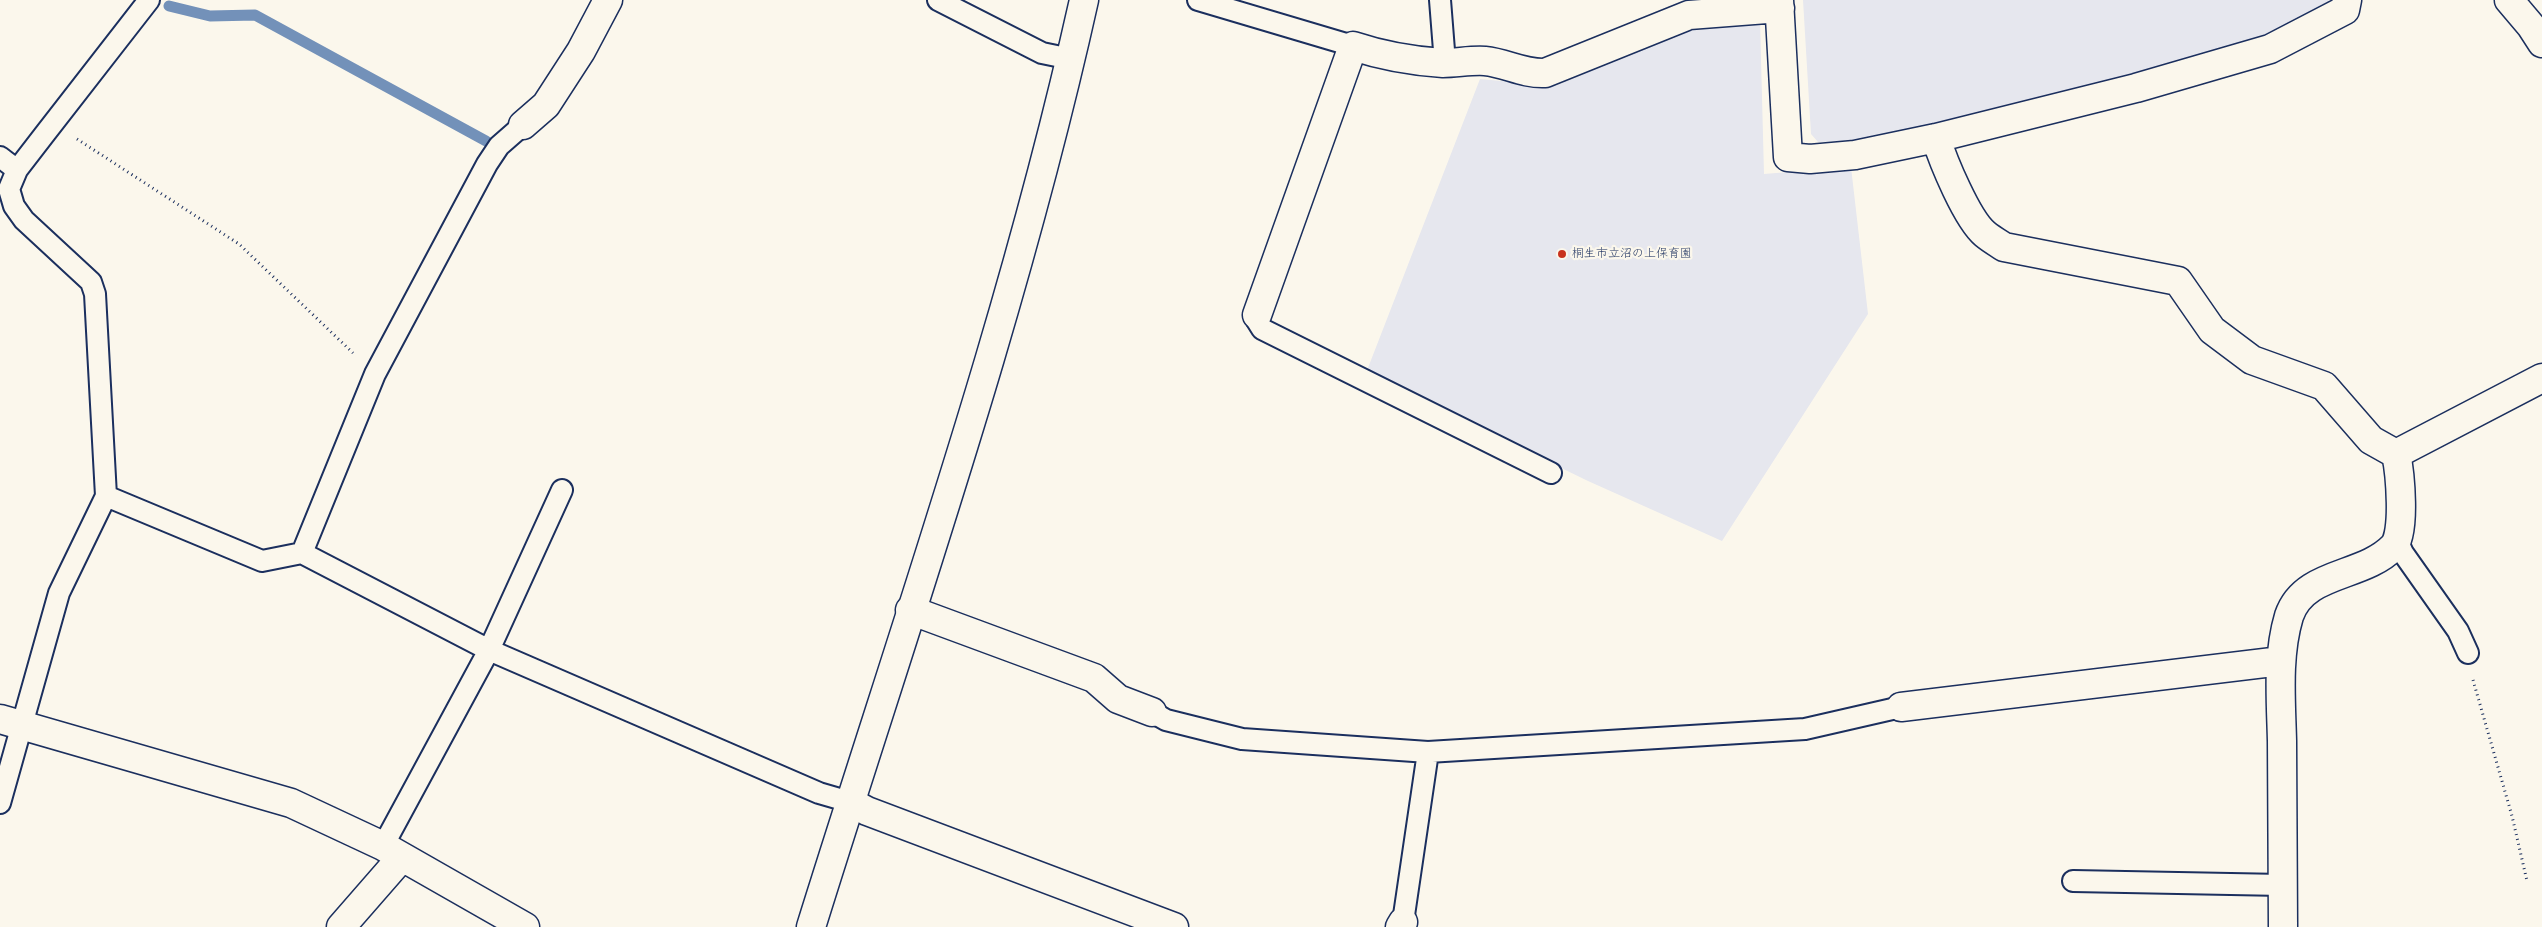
<!DOCTYPE html>
<html>
<head>
<meta charset="utf-8">
<style>
	body { margin:0 }
	canvas { display:block; background:#fbf7ec }
</style>
</head>
<body>
<canvas width="2542" height="927"></canvas>
<script>
const g = document.querySelector('canvas').getContext('2d');
g.lineJoin = 'round';
function fillPath(path, color) {
  g.fillStyle = color;
  g.fill(path, 'evenodd');
}
function strokePath(path, color, width, dash) {
  g.strokeStyle = color;
  g.lineWidth = width;
  g.lineCap = dash ? 'butt' : 'round';
  g.setLineDash(dash || []);
  g.stroke(path);
}
function label(font, color, halo, rows, align = 'center') {
  g.font = font + ' "Playpen Sans","Klee One",sans-serif';
  g.lineWidth = 4.5;
  g.setLineDash([]);
  g.textBaseline = 'middle';
  g.strokeStyle = halo;
  g.fillStyle = color;
  for (const [text, x, y, turn = 0] of rows) {
    g.save();
    g.translate(x, y);
    g.rotate((+turn || 0) * Math.PI / 180);
    g.textAlign = isNaN(turn) ? turn : align;
    if (halo) g.strokeText(text, 0, 0);
    g.fillText(text, 0, 0);
    g.restore();
  }
}
fillPath(new Path2D(`
	M1803 0H2329L2326 8 2272 39 1940 127 1862 141 1818 142 1811 134Z
	M1760 20 1764 174 1851 167 1868 314 1722 541 1588 481 1366 373 1480 79 1555 86 1700 25Z`), '#e6e7ee');
strokePath(new Path2D(`
	M169 6 210 16 255 15 486 141`), '#7391b9', 11);
const lane = new Path2D(`
	M938 0 1042 53 1071 59
	M1198 0 1353 46
	M1440 0 1445 63
	M0 157 17 170
	M1257 315V321L1262 329 1551 473
	M106 496 262 561 302 553 489 650 819 793 850 802
	M2397 540 2403 553 2458 631 2468 653
	M302 553 375 374 487 164 499 146 523 125
	M1152 712 1166 720 1242 739 1428 752 1805 729 1901 707
	M0 803 59 593 106 496 95 294 91 282 24 220 14 206 9 189 17 170 44 135 149 0
	M383 846 489 650 562 490
	M2073 881 2283 885
	M1403 922 1428 752`);
const street = new Path2D(`
	M1779 0 1788 157 1810 159 1855 155 1936 138 2136 88 2270 49 2345 10 2347 0
	M2509 0 2531 26 2542 43
	M523 125 546 105 581 51 608 0
	M1936 138C1943 161 1967 219 1985 234 1991 239 1998 243 2004 247L2178 281 2212 330 2252 360 2324 386 2371 440 2396 454C2400 472 2406 534 2393 547 2363 578 2304 571 2289 616 2277 656 2281 700 2282 741 2282 803 2283 865 2283 927
	M1257 315 1353 46C1383 56 1412 61 1443 63 1457 63 1471 60 1485 61 1506 63 1523 74 1545 73L1689 15 1780 8
	M2396 454 2542 378
	M910 610 1094 678 1118 699 1152 712
	M1901 707 2281 661
	M0 719 291 803 383 846 525 927
	M850 802 867 811 1174 927
	M341 927 402 857
	M1400 927 1403 922`);
const secondary = new Path2D(`
	M811 927C907 619 1014 315 1084 0`);
strokePath(lane, '#1b2f5e', 24);
strokePath(street, '#1b2f5e', 31);
strokePath(secondary, '#1b2f5e', 31);
strokePath(new Path2D(`
	M77 139 239 244 353 353
	M2473 680 2512 816 2527 881`), '#1b2f5e', 3, [1, 4]);
strokePath(lane, '#fbf7ec', 20);
strokePath(street, '#fbf7ec', 28);
strokePath(secondary, '#fbf7ec', 28);
for (const [x, y, r, color] of [
	[1562,254,5,"#c8321e"]
]) {
  const dot = new Path2D();
  dot.arc(x, y, r, 0, 2 * Math.PI);
  g.fillStyle = color;
  g.fill(dot);
  strokePath(dot, '#fbf7ec', 2);
}
label('12px', '#1b2f5e', '#fbf7ec', [
	["桐生市立沼の上保育園",1572,254]
], 'left');
</script>
</body>
</html>
